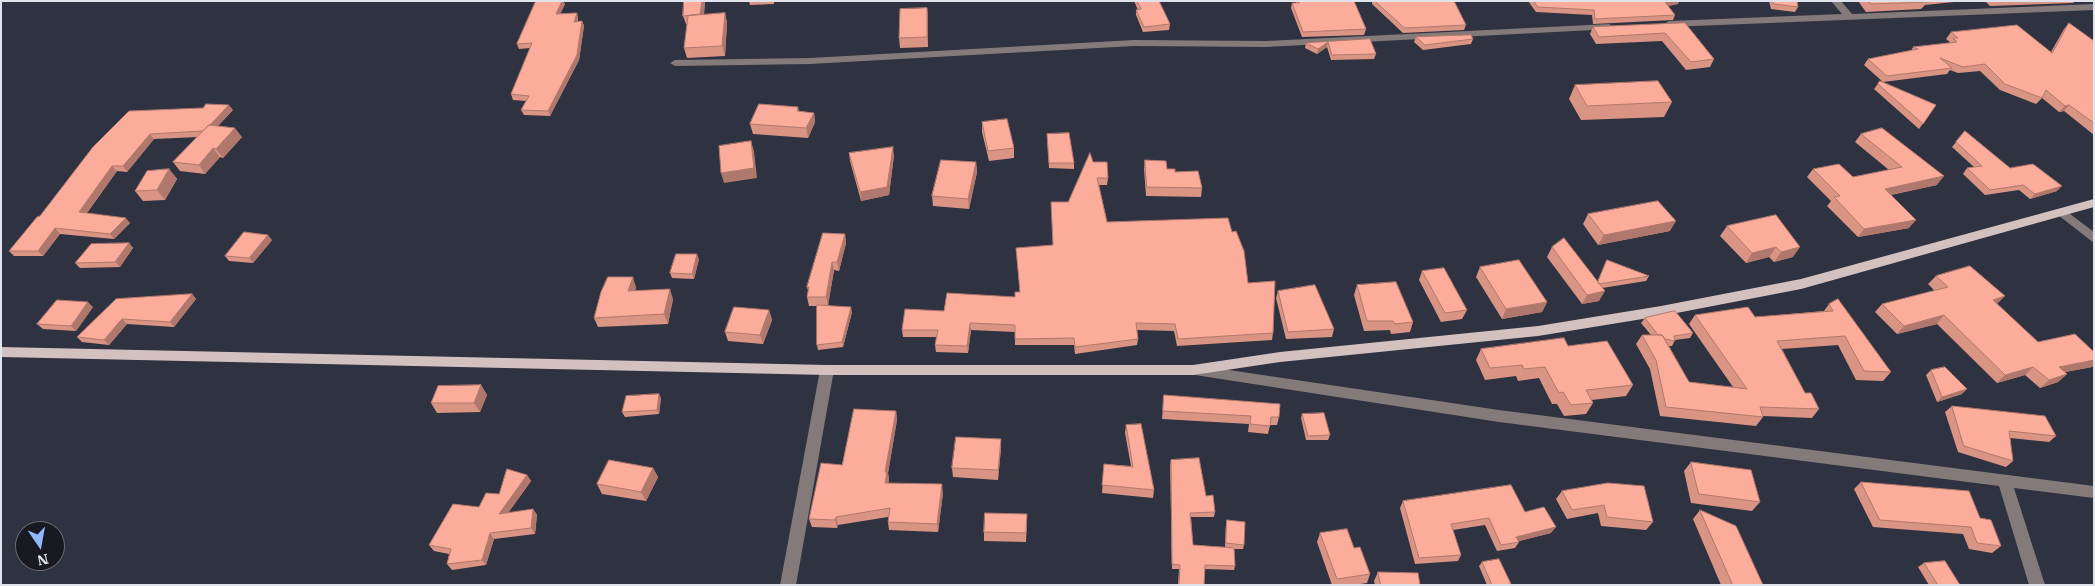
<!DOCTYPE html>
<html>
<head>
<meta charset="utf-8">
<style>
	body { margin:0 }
	#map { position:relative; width:2095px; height:586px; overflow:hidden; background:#2f3240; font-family:"IBM Plex Serif",serif }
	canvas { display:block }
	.frame { position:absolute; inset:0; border:2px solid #e1e3ec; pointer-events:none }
	.north { position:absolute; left:15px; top:521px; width:50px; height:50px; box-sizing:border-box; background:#191a21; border:1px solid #696a72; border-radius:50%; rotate:168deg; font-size:14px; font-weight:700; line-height:20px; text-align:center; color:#e1e3ec }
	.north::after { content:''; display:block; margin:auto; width:18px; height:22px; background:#91b8fd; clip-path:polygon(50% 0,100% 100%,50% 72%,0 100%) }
</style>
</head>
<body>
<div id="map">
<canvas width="2095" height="586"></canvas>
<div class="frame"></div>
<div class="north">N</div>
</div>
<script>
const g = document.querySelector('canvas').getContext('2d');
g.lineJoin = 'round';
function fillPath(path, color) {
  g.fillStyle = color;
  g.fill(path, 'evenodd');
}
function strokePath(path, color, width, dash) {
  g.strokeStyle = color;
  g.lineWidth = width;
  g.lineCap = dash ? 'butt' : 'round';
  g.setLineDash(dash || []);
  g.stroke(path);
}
fillPath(new Path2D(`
	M1831 1H1841L1852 14 2094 4V10L1669 27 1664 24 1669 21 1842 14Z
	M1609 24 1614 27 1613 29 1266 47 1134 46 810 64 675 66 670 63 675 60 810 58 1134 40 1266 41Z
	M2062 208 2094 232V243L2058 215 2056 212Z
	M827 365 832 366 834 370 796 585H780L820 370 822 366Z
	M1195 365 1499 410 2094 486V498L2014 488 2045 585H2029L1999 486 1499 422 1195 375 1190 374 1188 370 1190 366Z`), '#837a79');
fillPath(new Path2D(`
	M2094 199V207L1801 289 1661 316 1538 336 1280 362 1193 375H827L1 357V347L827 365H1193L1280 352 1538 326 1661 306 1801 279Z`), '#d3c1bf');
fillPath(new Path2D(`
	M536 1H563L565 4 560 14 577 13 578 18V21H582L584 26 579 60 550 116 524 115 521 110 526 101 513 100 511 94 530 48 519 49 517 44Z
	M705 1 704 15 725 13 727 23 725 56 687 58 684 48 687 24H686L683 16Z
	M749 1H774V4L750 5Z
	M1134 1H1159L1170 24 1169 30 1143 32 1136 15V10H1138Z
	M1295 1H1354L1366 29 1364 35 1302 37 1291 8 1292 3H1296Z
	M1372 1H1454L1466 25 1464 30 1403 33 1372 4Z
	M1528 1H1679L1678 4 1668 6 1675 15 1673 20 1593 24 1592 15 1536 12Z
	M1769 1H1797L1798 7 1795 12 1771 9Z
	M1858 1H1955L1954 2 1925 5 1921 9 1866 12Z
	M1985 1H2075L2073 3 1990 6Z
	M927 8 928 18V47L900 48 899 38Z
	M1685 23 1714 59 1710 67 1686 70 1662 41 1596 44 1590 34 1593 27Z
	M2069 23 2094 41V135L2064 111 2059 112 2042 98 2036 104 2000 90 1980 71 1958 73 1950 70 1947 74 1883 82 1936 105 1919 129 1874 89 1880 81 1883 82 1864 65 1868 59 1911 51 1913 47 1949 43 1950 42 1946 39 1951 32 2051 52 2064 29Z
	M1416 37 1473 39 1471 44 1423 50 1414 42Z
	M1370 39 1376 54 1374 59 1331 60 1327 47 1317 54 1305 48 1306 43Z
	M1575 85 1672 102 1664 117 1581 120 1569 99Z
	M798 107 799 111 814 113 815 122 808 138 753 134 750 124Z
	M233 110 218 126 242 137 223 158 220 157 205 174 180 171 173 162 198 137 154 139 127 172 117 171 87 213 130 223 114 239 60 234 43 256H14L9 251 40 216 93 147Z
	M982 122 1014 148V158L989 161 982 132Z
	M1965 131 2010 168 2057 191 2030 199 2019 190 1985 195 1963 174 1967 168 1974 167 1952 147Z
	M1047 134 1074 163V169L1049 168Z
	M1861 134 1937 185 1891 195 1909 228 1858 237 1827 206 1831 201 1807 177 1813 169 1853 177 1889 170 1855 142Z
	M849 153 894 155 889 195 861 201 850 161Z
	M1145 160 1167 169 1175 172 1202 188 1201 197 1146 196 1144 169Z
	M976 162 977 172 969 209 933 206 932 196Z
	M1093 162 1108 178 1107 185H1099L1107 222 1248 283 1273 333 1272 340 1177 346 1174 331 1137 330 1138 339 1137 345 1075 354 1074 345H1015V332L971 330 968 353 936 352 935 345 937 337H903L902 330 944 311 1015 297 1020 292 1016 248 1052 246Z
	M169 169 177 179 165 200 143 201 135 191Z
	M1588 214 1670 231 1598 245 1583 224Z
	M1776 215 1793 257 1774 262 1769 257 1746 263 1720 236 1727 226Z
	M845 234 846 243 839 271 834 270 828 305 852 312 843 347 818 350 817 345V306H809L807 297 808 291 807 287Z
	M272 240 253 263 229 261 225 256Z
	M129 243 133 248 120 267 80 268 75 263Z
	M1552 247 1597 282 1607 260 1649 276 1646 281 1602 288 1599 301 1582 304 1547 257Z
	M699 259 694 279 672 278 670 273Z
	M1480 267 1547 302 1542 312 1502 319 1476 277Z
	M1422 271 1467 310 1462 319 1441 322 1419 280Z
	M1936 276 1997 304 2038 342 2094 352V365L2092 367 2065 372 2067 374 2058 382 2040 388 2025 375 1997 383 1937 324 1897 334 1875 312 1882 304 1935 291 1928 284Z
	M1357 285 1413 322 1410 332 1391 334 1390 330 1364 331 1354 295Z
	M636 287 635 291 673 299 668 324 598 327 594 318Z
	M1278 291 1334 329 1332 337 1286 339 1276 298Z
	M192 294 196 299 174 327 127 324 109 345 82 342 77 337 116 299Z
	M1829 304 1891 372 1883 381 1856 380 1838 345 1782 349 1805 393 1819 409 1812 418 1763 416V417L1756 426 1660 416 1650 369 1636 344 1642 335H1651L1641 323 1645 318 1693 333 1690 338 1675 340 1672 346H1669L1689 382 1733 387 1689 324 1695 315 1755 317 1824 311Z
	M93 307 76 331 43 329 37 324Z
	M769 310 772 320 763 344 728 341 725 332Z
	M1568 346 1633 385 1626 396 1592 400 1593 403 1586 414 1564 416 1557 404H1552L1539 378 1518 381 1516 376 1485 380 1476 360 1481 349Z
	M1931 370 1962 394 1937 402 1926 375Z
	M481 385 487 395 480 412 437 413 431 403Z
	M1164 395 1279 417 1277 425H1270L1268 434 1248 432 1249 424 1162 419Z
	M661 398 659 414 625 417 622 412Z
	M1952 406 2056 436 2049 442 2010 438 2013 461 2006 467 1958 452 1945 412Z
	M896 411 897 420 888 473 889 480 888 483 943 493 938 532 889 530 888 522V517L838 525 837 528 812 527 809 519 842 465Z
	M1302 414 1330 435 1328 440H1306L1301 418Z
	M1126 425 1154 490 1153 498 1102 493 1104 464 1131 466 1125 433Z
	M1001 448 998 480 953 477 952 468Z
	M1171 460 1206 496 1215 512 1214 517H1191L1193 545 1225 547 1226 524 1227 520 1244 545 1243 549H1234L1235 566 1234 570 1205 569 1204 585H1178L1179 569H1172L1170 465Z
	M1691 462 1760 502 1752 511 1691 503 1684 471Z
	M653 468 658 477 646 501 602 494 597 484Z
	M527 475 531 481 508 513 533 509 537 515 535 534 494 539 486 565 452 570 447 564 449 554 434 551 429 545 479 507Z
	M1861 482 1980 518 2001 546 1992 553 1969 549 1963 534 1873 527 1854 489Z
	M1562 491 1653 522 1646 530 1601 526 1598 513 1567 519 1556 499Z
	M1403 501 1525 512 1551 533 1519 541V542L1515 548 1497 551 1485 525 1453 530 1461 555 1458 561 1415 564 1400 508Z
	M1700 510 1763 585H1721L1693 519Z
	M1027 522 1026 542 984 541V532Z
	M1320 533 1354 548 1370 574 1367 583 1354 585H1332L1317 542Z
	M1482 562 1511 584 1510 585H1487L1479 566Z
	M1924 563 1960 585H1929L1918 567Z
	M1378 572 1420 585H1375L1374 581Z`), '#d99484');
fillPath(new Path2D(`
	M562 1H563L565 4 558 19 556 14Z
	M702 1H705L703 23 700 14Z
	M1679 1 1678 4 1662 7 1665 2Z
	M927 8 928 18V47L927 37Z
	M577 13 578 18 576 27 574 22Z
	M725 13 727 23 725 56 722 46Z
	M582 21 584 26 579 60 550 116 548 111Z
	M1328 42 1327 47 1317 54 1318 49Z
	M229 105 233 110 208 136 204 131Z
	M2069 105 2064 111 2059 112 2065 106Z
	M814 113 815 122 808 138 806 128Z
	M235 128 242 137 223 158 216 149Z
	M150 134 154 139 127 172 123 166Z
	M751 141 754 151 757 178 724 183 721 173Z
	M893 147 894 155 889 195 861 201 860 192Z
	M213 148 220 157 205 174 199 165Z
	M976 162 977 172 969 209 968 199Z
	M112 166 117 171 84 217 79 212Z
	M169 169 177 179 165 200 157 190Z
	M1944 176 1937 185 1879 197 1885 189Z
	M2062 186 2057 191 2030 199 2035 194Z
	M126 218 130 223 114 239 110 234Z
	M1916 220 1909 228 1858 237 1864 229Z
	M1676 221 1670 231 1598 245 1604 235Z
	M55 228 60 234 43 256 38 251Z
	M845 234 846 243 839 271 837 262Z
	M268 235 272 240 253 263 249 258Z
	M129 243 133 248 120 267 115 262Z
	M1776 247 1769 257 1746 263 1752 253Z
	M1800 247 1793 257 1774 262 1781 252Z
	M697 254 699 259 694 279 692 274Z
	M832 262 834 270 828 306 826 297Z
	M633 277 636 287 632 300 628 291Z
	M670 289 673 299 668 324 664 314Z
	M1605 291 1599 301 1582 304 1587 295Z
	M192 294 196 299 174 327 170 322Z
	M2005 296 1997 304 1993 300Z
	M88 302 93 307 76 331 71 326Z
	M1547 302 1542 312 1502 319 1506 309Z
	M851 307 852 312 843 347 842 342Z
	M769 310 772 320 763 344 760 335Z
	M1944 315 1937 324 1897 334 1904 326Z
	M122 319 127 324 109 345 104 340Z
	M970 323 971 330 968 353 967 346Z
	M2094 360V365L2092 367 2050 375 2059 367Z
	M2033 367 2025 375 1997 383 2005 375Z
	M2067 374 2058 382 2040 388 2049 380Z
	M481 385 487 395 480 412 474 403Z
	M1967 389 1962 394 1937 402 1942 397Z
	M659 394 661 398 659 414 657 410Z
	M896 411 897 420 888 473 889 480 887 491 885 483V472Z
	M1001 439V448L998 480V470Z
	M653 468 658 477 646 501 641 492Z
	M527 475 531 481 503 520 499 514Z
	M942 484 943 493 938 532 937 524Z
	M533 509 537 515 535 534 531 528Z
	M836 517 838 525 837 528 835 520Z
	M1556 527 1551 533 1512 543 1516 537Z
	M490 533 494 539 486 565 482 560Z`), '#b0786c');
const building = new Path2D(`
	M536 1H562L556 14 577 13 574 22 582 21 577 55 548 111 521 110 529 96 511 94 532 43 517 44Z
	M684 1H702L700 14 683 16Z
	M1137 1H1159L1170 24 1144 27 1136 10 1141 9Z
	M1298 1H1354L1366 29 1303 32 1292 3H1299Z
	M1375 1H1454L1466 25 1405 28Z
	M1534 1H1667L1665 2 1675 15 1595 19 1594 10 1538 7Z
	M1773 1H1797L1798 7 1774 4Z
	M1869 1H1926L1927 2 1871 4Z
	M927 8V37L899 38 900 9Z
	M725 13 722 46 684 48 688 16Z
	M1685 23 1714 59 1691 62 1665 33 1599 37 1593 27Z
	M2069 23 2094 41V123L2069 105 2065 106 2046 90 2042 98 2005 84 1985 64 1963 67 1940 58 1952 68 1887 76 1868 59 1918 49 1913 47 1957 42 1953 38H1958L1951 32 2017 25 2052 53Z
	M1471 35 1473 39 1425 45 1416 37Z
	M1370 39 1376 54 1332 55 1328 42 1318 49 1306 43Z
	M1658 81 1672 102 1587 106 1575 85Z
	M1880 81 1936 105 1923 124 1878 84Z
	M206 104 229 105 210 125H209L203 131 150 134 123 166H112L79 212 126 218 110 234 55 228 38 251H9L37 217 40 216 93 147 129 111 203 108Z
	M759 104 798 107 797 111 814 113 806 128 750 124Z
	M1007 119 1014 148 988 151 982 122Z
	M209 125 235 128 216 149 213 148 199 165 173 162Z
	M1882 128 1944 176 1885 189 1916 220 1864 229 1834 197 1840 196 1813 169 1839 164 1853 177 1902 167 1861 134Z
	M1965 131 2010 168 2033 164 2062 186 2035 194 2023 185 1990 190 1967 168 1982 166 1956 142Z
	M1069 133 1074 163H1049L1047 134Z
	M751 141 754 168 721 173 719 146Z
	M893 147 887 187 860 192 849 153Z
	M1090 153 1093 162H1107L1108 178H1097L1107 222 1228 218 1232 232 1236 231 1244 251 1248 283 1275 281 1273 333 1178 339 1175 324 1136 323 1138 339 1075 347 1074 338 1015 339V325L970 323 967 346 935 345 938 330H902L905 309 944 311 947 293 1015 297V292H1020L1016 248 1053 245 1051 202H1068Z
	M941 160 976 162 968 199 932 196Z
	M1145 160 1166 161 1167 169H1175V172L1198 171 1202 188 1147 187Z
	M169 169 157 190 135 191 147 171Z
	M1658 201 1676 221 1604 235 1588 214Z
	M1776 215 1800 247 1781 252 1776 247 1752 253 1727 226Z
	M244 232 268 235 249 258 225 256Z
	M823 233 845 234 837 262H832L826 297H807L809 287H807Z
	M1564 238 1605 291 1587 295 1552 247Z
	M129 243 115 262 75 263 91 244Z
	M676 254H697L692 274 670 273Z
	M1519 260 1547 302 1506 309 1480 267Z
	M1607 260 1649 276 1599 284 1598 282Z
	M1970 266 2005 296 1993 300 2038 342 2075 334 2094 352V360L2059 367 2067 374 2049 380 2033 367 2005 375 1944 315 1904 326 1882 304 1948 287 1936 276Z
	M1444 268 1467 310 1445 313 1422 271Z
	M608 277H633L628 291 670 289 664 314 594 318 601 292Z
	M1396 282 1413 322 1395 324 1393 321H1367L1357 285Z
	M1315 285 1334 329 1288 332 1278 291Z
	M192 294 170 322 122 319 104 340 77 337 116 299Z
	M1838 299 1891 372 1864 371 1845 336 1777 341 1805 393H1811L1819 409 1760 407 1763 417 1666 407 1656 360 1642 335H1662L1689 382 1747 389 1695 315 1748 307 1755 317 1833 311 1829 304Z
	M57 300 88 302 71 326 37 324Z
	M817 305 851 307 842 342 817 345Z
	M734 307 769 310 760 335 725 332Z
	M1675 311 1693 333 1674 336 1675 341 1665 339 1662 335H1658L1645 318Z
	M1564 338 1568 346 1607 341 1633 385 1586 390 1593 403 1571 405 1563 392 1559 393 1545 367 1524 369 1522 365 1490 368 1481 349Z
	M1945 367 1967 389 1942 397 1931 370Z
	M481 385 474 403H431L438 386Z
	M659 394 657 410 622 412 626 396Z
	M1164 395 1280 404 1279 417H1271L1270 426 1250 424 1251 416 1163 411Z
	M1952 406 2045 416 2056 436 2009 431 2013 461 1964 446Z
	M854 409 896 411 885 472H887L885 483 942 484 937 524 888 522 890 508 836 517 835 520 809 519 821 463 842 465Z
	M1324 413 1330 435 1308 436 1302 414Z
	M1141 424 1154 490 1102 485 1104 464 1133 467 1126 425Z
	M956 437 1001 439 998 470 952 468Z
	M1199 458 1206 496 1213 495 1215 512 1190 513 1193 545 1234 548 1235 566 1205 565 1204 585H1179L1180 565 1172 564 1171 460Z
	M609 460 653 468 641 492 597 484Z
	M1691 462 1751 470 1760 502 1699 494Z
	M507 469 527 475 499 514 533 509 531 528 490 533 482 560 447 564 451 549 429 545 453 504 479 507 486 493 499 494Z
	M1861 482 1969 491 1980 518 1991 520 2001 546 1977 543 1971 527 1880 520Z
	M1608 483 1644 486 1653 522 1607 517 1604 505 1572 510 1562 491Z
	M1511 485 1525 512 1544 507 1556 527 1516 537 1519 542 1501 545 1489 518 1451 524 1461 555 1419 558 1403 501Z
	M1700 510 1736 526 1763 585H1733Z
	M985 513 1027 514 1026 533 984 532Z
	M1227 520 1245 522 1244 545 1226 543Z
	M1347 529 1354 548 1360 547 1370 574 1337 579 1320 533Z
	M1499 559 1511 584 1503 585H1492L1482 562Z
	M1945 561 1960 585H1938L1924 563Z
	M1378 572 1418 573 1420 585H1381Z`);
fillPath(building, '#fcac9a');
strokePath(building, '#b0786c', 1);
</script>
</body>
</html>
